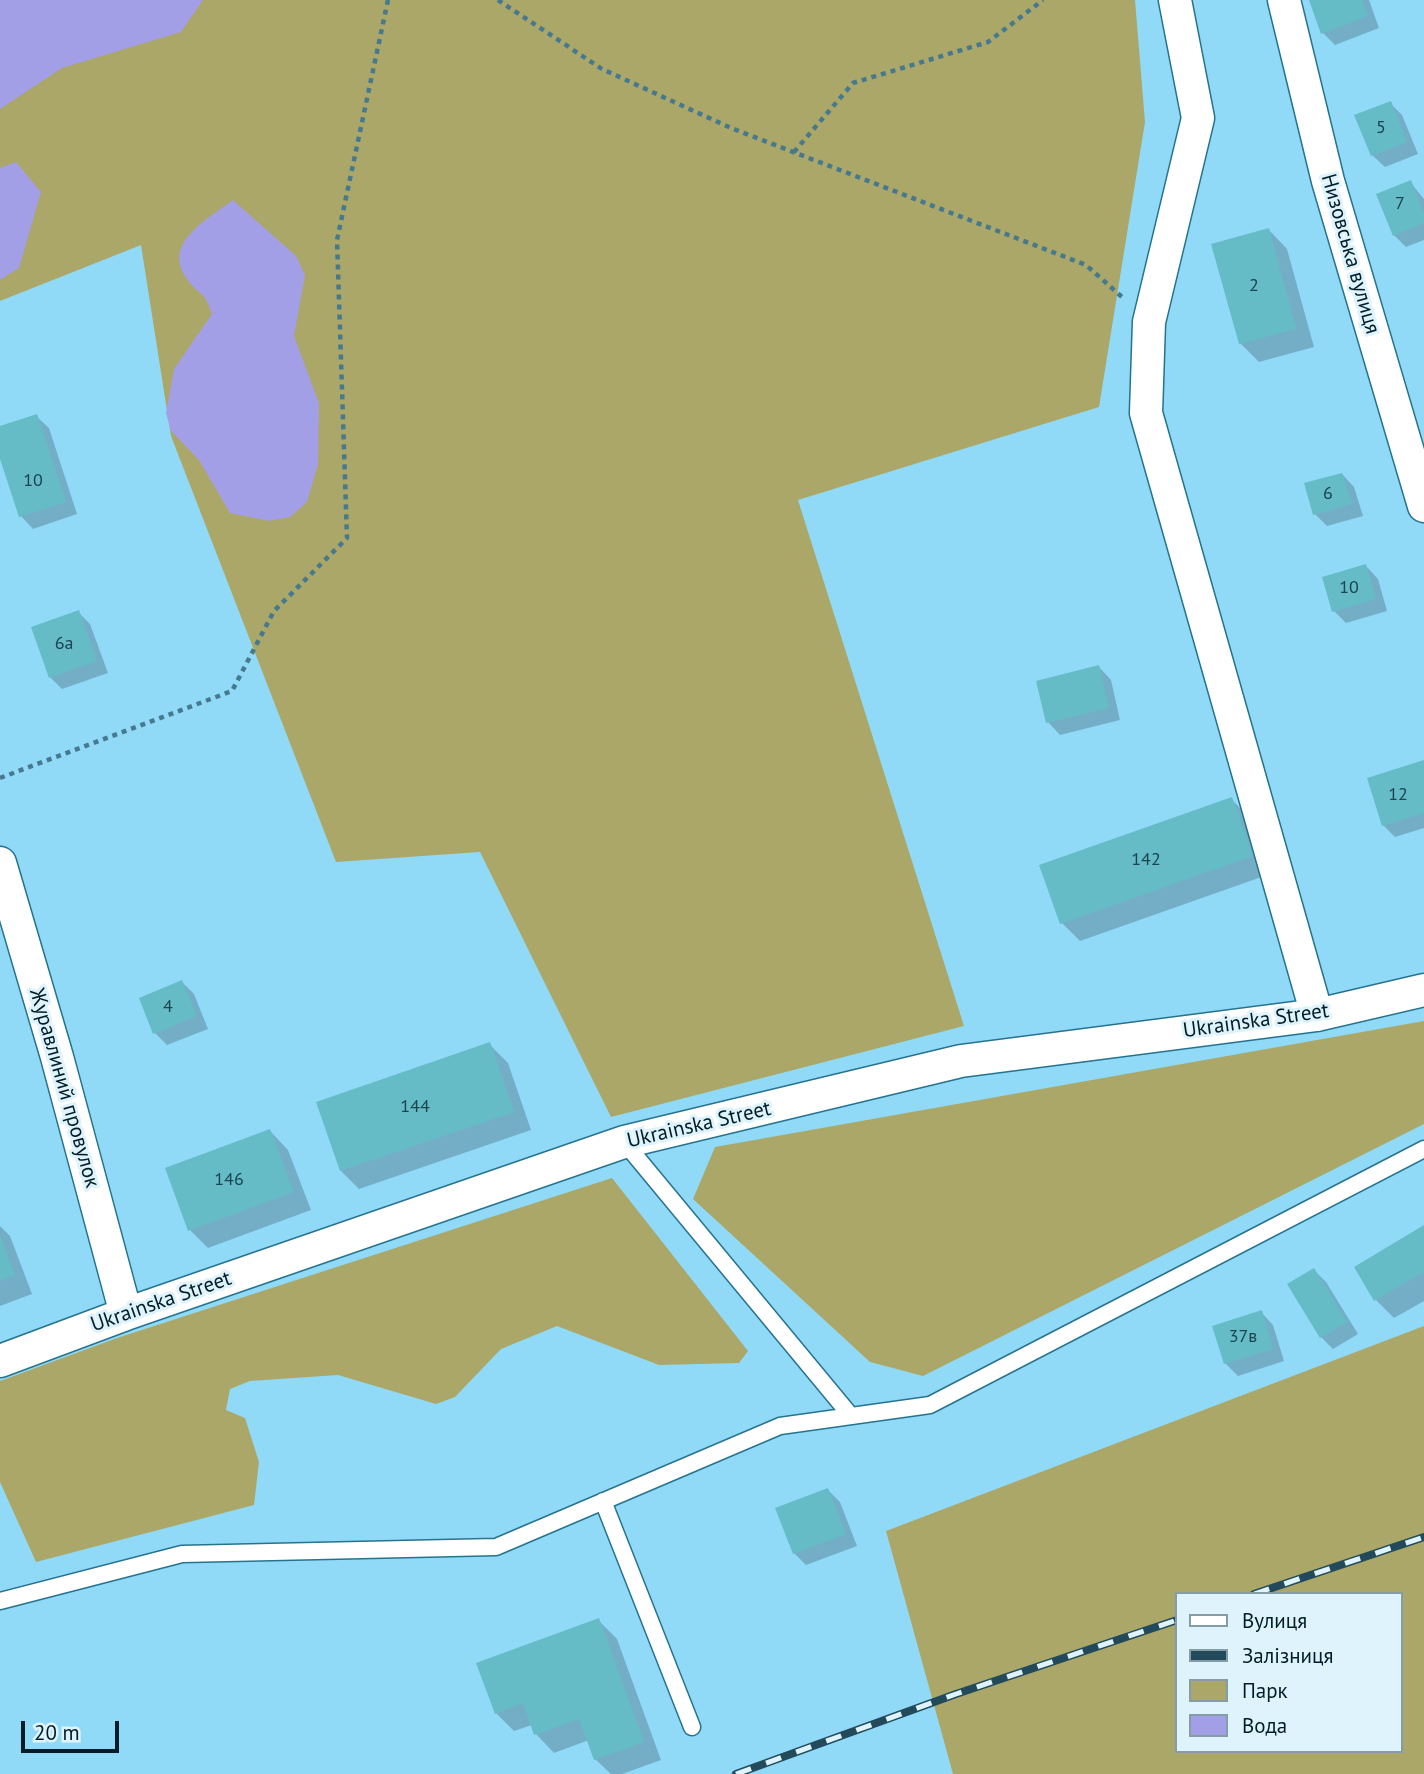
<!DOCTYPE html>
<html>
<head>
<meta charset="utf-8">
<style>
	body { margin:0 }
	#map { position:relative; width:1424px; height:1774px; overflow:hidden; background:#90daf8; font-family:"PT Sans",sans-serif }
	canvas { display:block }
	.legend { position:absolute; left:1175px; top:1592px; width:228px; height:161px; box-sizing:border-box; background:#def3fc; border:2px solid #859da7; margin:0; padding:9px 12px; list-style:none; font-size:21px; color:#001d28 }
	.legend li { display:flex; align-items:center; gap:14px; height:35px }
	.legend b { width:35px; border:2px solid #859da7 }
	.scale { position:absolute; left:21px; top:1721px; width:98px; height:32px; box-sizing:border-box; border:4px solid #001d28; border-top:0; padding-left:9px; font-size:21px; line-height:24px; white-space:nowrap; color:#001d28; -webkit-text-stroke:5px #def3fc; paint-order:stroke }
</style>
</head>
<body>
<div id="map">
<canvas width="1424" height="1774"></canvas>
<ul class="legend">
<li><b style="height:9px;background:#fff"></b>Вулиця</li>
<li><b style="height:9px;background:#224a5a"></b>Залізниця</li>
<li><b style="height:19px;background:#aba768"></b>Парк</li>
<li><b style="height:19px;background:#a29fe6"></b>Вода</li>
</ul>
<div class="scale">20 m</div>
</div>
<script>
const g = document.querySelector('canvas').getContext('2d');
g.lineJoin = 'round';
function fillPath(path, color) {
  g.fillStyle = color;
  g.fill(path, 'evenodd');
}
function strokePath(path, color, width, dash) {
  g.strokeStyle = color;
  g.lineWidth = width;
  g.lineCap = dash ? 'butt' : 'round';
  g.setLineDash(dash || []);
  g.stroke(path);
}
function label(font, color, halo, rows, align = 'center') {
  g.font = font + ' "PT Sans",sans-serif';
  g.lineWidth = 6;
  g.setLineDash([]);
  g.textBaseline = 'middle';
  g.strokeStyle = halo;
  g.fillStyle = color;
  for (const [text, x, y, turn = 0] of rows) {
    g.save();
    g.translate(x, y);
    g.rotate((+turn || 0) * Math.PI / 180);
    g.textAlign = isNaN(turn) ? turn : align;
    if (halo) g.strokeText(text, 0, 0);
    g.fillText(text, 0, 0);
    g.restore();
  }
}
fillPath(new Path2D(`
	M0 0H1135L1145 122 1099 407 798 500 964 1026 611 1117 480 852 336 862 171 436 141 245 0 301Z
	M1424 1021V1124L923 1376 870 1362 693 1199 715 1147Z
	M612 1178 748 1351 739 1363 659 1365 557 1326 501 1349 455 1397 436 1404 338 1375 250 1381 230 1389 226 1410 245 1418 259 1462 254 1505 36 1562 0 1482V1381L117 1338Z
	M1424 1326V1774H953L886 1531ZM1177 1594H1401V1751H1177Z`), '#aba768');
fillPath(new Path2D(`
	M0 0H203L181 32 62 68 0 109Z
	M16 162 41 192 19 268 0 280V168Z
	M233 200 296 256 305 275 294 336 319 403 318 464 307 502 290 517 269 521 230 513 199 460 171 431 166 413 174 369 212 314C204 289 199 296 187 279 161 243 208 219 233 200Z`), '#a29fe6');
fillPath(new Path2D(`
	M1310 0H1369L1379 28 1335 45 1323 33Z
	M1390 103 1402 115 1418 154 1385 167 1372 155Z
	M1410 182 1424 199V240L1406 247 1394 235Z
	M1269 230 1287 249 1314 347 1259 362 1240 343Z
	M36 416 49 428 77 514 33 529 21 516 0 454V428Z
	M1342 474 1354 487 1363 516 1327 526 1315 514Z
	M1366 566 1378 579 1387 611 1346 623 1334 611Z
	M78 612 90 624 108 673 62 689 50 677Z
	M1099 667 1111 680 1120 720 1060 735 1048 722Z
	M1424 762V828L1395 837 1383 825Z
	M1231 799 1249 817 1270 874 1080 941 1062 923Z
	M182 982 194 994 208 1029 167 1045 155 1033Z
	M489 1044 508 1063 531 1130 359 1189 341 1171Z
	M270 1131 288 1150 311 1210 208 1248 190 1230Z
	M0 1226 10 1236 32 1294 0 1306Z
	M1424 1227V1301L1394 1318 1376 1300Z
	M1314 1270 1326 1282 1358 1334 1333 1349 1321 1337 1289 1285Z
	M1261 1312 1273 1325 1284 1361 1238 1376 1226 1364 1214 1327Z
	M828 1490 840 1502 857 1546 806 1565 794 1553Z
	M599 1621 617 1639 661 1760 622 1774H611L595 1759 589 1740 554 1753 536 1734 532 1725 514 1731 496 1713Z`), '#0003');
fillPath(new Path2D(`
	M1309 0H1362L1368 16 1321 34Z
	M1391 101 1407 142 1371 156 1354 115Z
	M1411 180 1424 214V223L1393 236 1376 194Z
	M1269 228 1296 329 1239 344 1211 244Z
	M37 414 66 502 19 517 0 459V426Z
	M1342 473 1352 504 1313 515 1304 483Z
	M1366 564 1376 599 1332 612 1322 577Z
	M79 610 97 661 49 678 31 627Z
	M1099 665 1109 708 1046 723 1036 681Z
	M1424 760V813L1382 826 1367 778Z
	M1232 797 1253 856 1060 924 1039 865Z
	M182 980 197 1016 153 1034 139 998Z
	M490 1042 514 1112 340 1171 316 1102Z
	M270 1129 294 1192 188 1231 165 1168Z
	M1424 1225V1272L1374 1301 1354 1267Z
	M0 1236 15 1275 0 1281Z
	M1314 1268 1347 1322 1320 1338 1287 1284Z
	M1262 1310 1273 1349 1224 1364 1212 1326Z
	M828 1488 846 1534 793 1554 775 1508Z
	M599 1618 644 1742 594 1760 579 1719 534 1735 523 1703 495 1714 476 1663Z`), '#65bbc6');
const service = new Path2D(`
	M624 1142 851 1416
	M603 1501 692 1727
	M0 1601 182 1554 496 1547 780 1426 930 1405 1424 1149`);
const minor = new Path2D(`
	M1175 0 1198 118 1149 322 1146 413 1317 1015
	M1284 0 1328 181 1424 506
	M0 863 57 1057 126 1314
	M0 1361 126 1314 624 1142 961 1061 1317 1015 1424 990`);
strokePath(service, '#26738e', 19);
strokePath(minor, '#26738e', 35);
strokePath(new Path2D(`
	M498 0 602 69 731 128 1086 265 1122 297
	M794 152 853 83 988 42 1043 0
	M0 778 232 691 274 611 347 538 337 240 388 0`), '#46798d', 4.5, [5, 5]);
strokePath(service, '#fff', 16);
strokePath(minor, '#fff', 32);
const rail = new Path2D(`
	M1254 1594 1424 1537
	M736 1774 956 1694 1177 1620`);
strokePath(rail, '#224a5a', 8);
strokePath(rail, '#def3fc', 5, [16]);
label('18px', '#194450', null, [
	["5",1381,128],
	["7",1400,204],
	["2",1254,286],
	["10",33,481],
	["6",1328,494],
	["10",1349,588],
	["6а",64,644],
	["12",1398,795],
	["142",1146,860],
	["4",168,1007],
	["144",415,1107],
	["146",229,1180],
	["37в",1243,1337]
]);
label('21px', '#001d28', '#def3fc', [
	["Низовська вулиця",1350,254,74],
	["Ukrainska Street",1256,1021,-8],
	["Журавлиний провулок",64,1088,74],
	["Ukrainska Street",699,1125,-13],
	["Ukrainska Street",161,1302,-19]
]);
</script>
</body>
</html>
